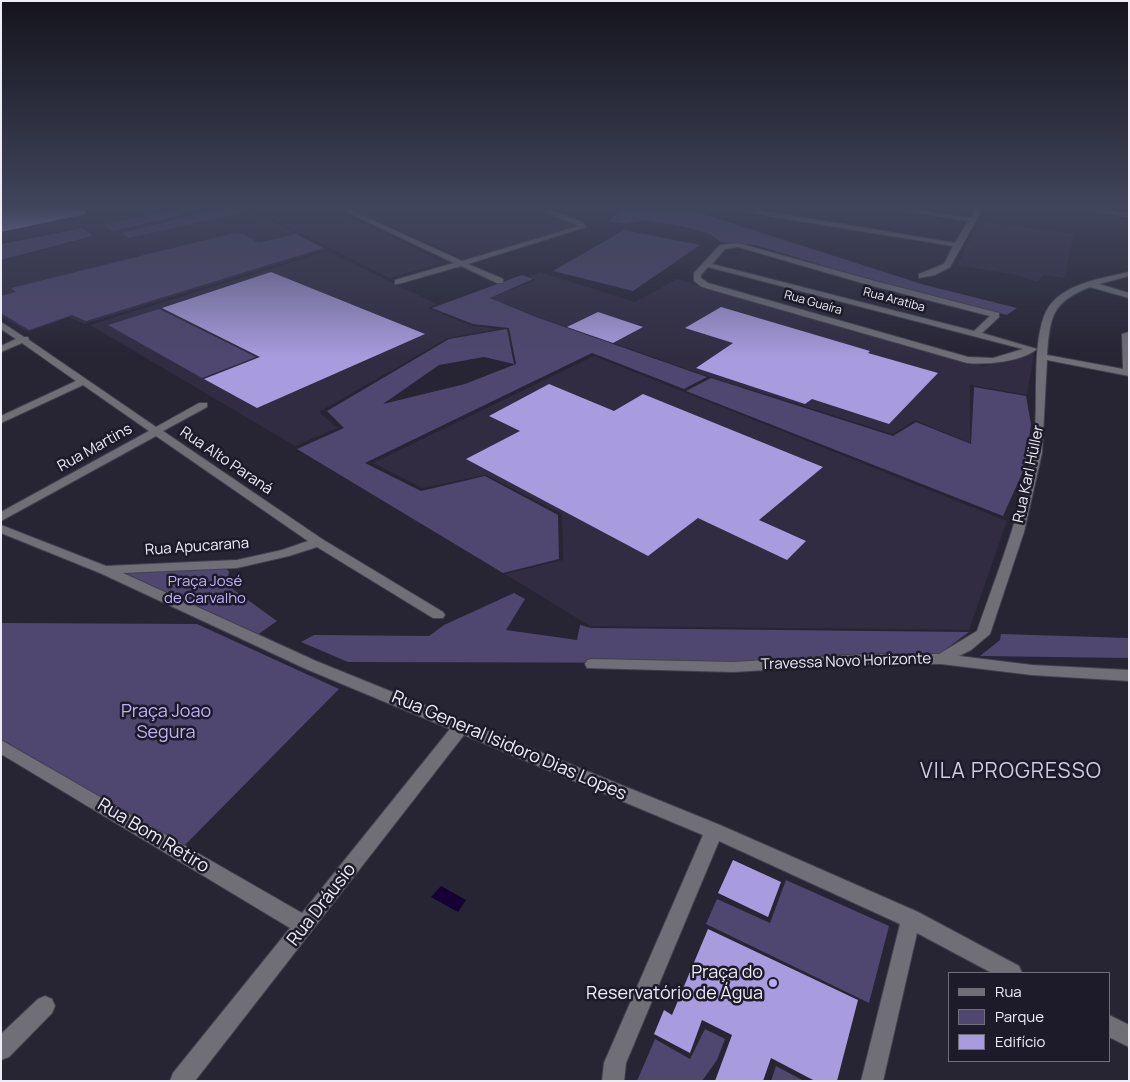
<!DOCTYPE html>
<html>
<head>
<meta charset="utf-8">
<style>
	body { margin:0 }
	#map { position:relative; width:1130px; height:1082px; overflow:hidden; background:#272434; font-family:Manrope,sans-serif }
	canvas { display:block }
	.frame { position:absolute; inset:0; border:2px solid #eeecf7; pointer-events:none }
	.legend { position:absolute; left:948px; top:972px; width:162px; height:90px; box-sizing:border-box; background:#1d1a2a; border:1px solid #716e7c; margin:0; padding:6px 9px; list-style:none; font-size:15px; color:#eeecf7 }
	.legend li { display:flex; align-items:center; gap:10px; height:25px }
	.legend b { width:25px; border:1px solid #716e7c }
</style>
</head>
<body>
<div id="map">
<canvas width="1130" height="1082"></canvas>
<div class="frame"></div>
<ul class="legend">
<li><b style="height:6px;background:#706f78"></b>Rua</li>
<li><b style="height:14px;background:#4f476f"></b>Parque</li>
<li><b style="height:14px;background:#a99cde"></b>Edifício</li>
</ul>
</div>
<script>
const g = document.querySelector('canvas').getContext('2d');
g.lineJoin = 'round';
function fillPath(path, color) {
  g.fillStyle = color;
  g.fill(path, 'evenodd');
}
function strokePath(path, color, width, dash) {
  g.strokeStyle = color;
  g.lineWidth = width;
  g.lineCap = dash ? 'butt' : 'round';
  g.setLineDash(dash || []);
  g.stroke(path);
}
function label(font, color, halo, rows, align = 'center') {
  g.font = font + ' Manrope,sans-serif';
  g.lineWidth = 5;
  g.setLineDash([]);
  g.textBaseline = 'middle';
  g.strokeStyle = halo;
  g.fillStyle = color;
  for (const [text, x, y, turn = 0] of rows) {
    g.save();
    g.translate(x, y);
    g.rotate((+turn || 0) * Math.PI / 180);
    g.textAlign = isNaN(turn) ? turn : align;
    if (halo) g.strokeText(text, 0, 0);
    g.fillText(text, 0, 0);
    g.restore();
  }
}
fillPath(new Path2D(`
	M1 208H246L328 249 84 324 70 317 28 332 1 316V261L96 236 83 227 1 242Z
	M250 208H333L442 262 390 278Z
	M349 208H533L573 222 574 225 573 227 465 259Z
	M980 221 1074 234 1064 278 1043 275 1037 282 1016 275 957 265Z
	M327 251 436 304 428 308 469 325 498 329 448 338 319 412 337 428 295 446 90 325Z
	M540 272 635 302 677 279 983 366 1034 353 1027 395 970 385V443L915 420 893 434 710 377 538 317 490 298 535 280 529 277Z
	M594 356 1007 521 969 630 590 626 505 574 563 560 562 514 486 475 422 488 373 463Z`), '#312c42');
fillPath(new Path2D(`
	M237 208 245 212 129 238 122 233 203 213Z
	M626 208H684L925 285 1017 308 1007 315 855 275 755 245 721 242 708 233 681 226 646 220 626 224 608 221Z
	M172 211 182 213 178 216 112 231 102 225Z
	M82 228 93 236 1 260V244Z
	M624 230 700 245 633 291 553 271Z
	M234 233 244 234 258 243 296 234 323 248 86 321 72 315 29 330 1 313V296L16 292 11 288Z
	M522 275 533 279 490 298 536 317 707 377 684 389 592 353 365 463 421 491 485 476 558 515 559 559 503 573 297 449 344 428 327 411 449 339 507 329 514 364 484 357 439 365 383 404 465 384 516 364 509 328 473 324 432 308Z
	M159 309 256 357 202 378 108 325Z
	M711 378 893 436 916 422 971 444 974 387 1026 396 1031 424 1025 467 1003 516 686 391Z
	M222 567 229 571 227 585 277 621 253 638 116 574Z
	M514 593 525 599 506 630 577 640 580 625 591 628 969 632 938 655 729 663 348 662 301 642 314 635 429 636 444 625Z
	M1 623 197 624 339 689 184 846 1 739Z
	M1001 634 1129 638V658L980 656 1000 640Z
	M786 880 889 926 869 1003 706 924 717 899 770 923Z
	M705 1029 725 1039 717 1060 702 1081H637L655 1039 690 1059Z
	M776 1066 804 1081H771Z`), '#4f476f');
fillPath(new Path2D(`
	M441 886 466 900 458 912 431 897Z`), '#140034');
fillPath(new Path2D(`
	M1 208H86V214L1 232Z
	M271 272 425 334 257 408 204 379 260 357 162 308Z
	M721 307 870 351 868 353 938 373 889 424 812 399 805 404 696 368 733 343 685 328Z
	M598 312 643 327 613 343 567 327Z
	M549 384 614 411 643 394 823 467 759 520 806 541 787 560 698 518 648 556 466 459 520 431 489 416Z
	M733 860 781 882 768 917 718 893Z
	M708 929 858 1000 837 1081H815L771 1058 763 1081H715L732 1035 702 1020 690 1053 654 1034 664 1010 672 1015Z`), '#a99cde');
const minor = new Path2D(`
	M338 208H346L462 261 579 226 536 208H544L583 222 586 227 468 264 503 279V283H497L461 266 398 284H395V280L454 263Z
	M736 208H747L955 243 968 221 888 208H903L971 218 977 208H983L950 267 935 275 919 278V274L944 264 953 246 767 216Z
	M1073 208H1089L1129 213V217Z
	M738 243 875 281 999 313V317L982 333 1037 349C1021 362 987 365 967 363L702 287 694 281V273L720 245ZM738 247 869 285 990 316 974 331 712 264 725 249ZM708 267 1023 349 993 358 968 357 708 283 701 278V275Z
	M1129 272V276L1099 284 1129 293V298L1090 287C1052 302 1050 316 1047 355L1123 369 1122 334 1129 332V376L1047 360 1042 453 1024 532 990 634 971 650 959 656 1032 665 1129 670V681L1032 675 941 664H867L733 672 587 668 585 664 587 660 592 659 733 662 867 654H939L977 631C1000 565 1027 499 1035 428 1038 397 1031 330 1050 305 1067 283 1103 278 1129 272Z
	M1 322 24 337H28L29 340 156 427 199 403H207V407L163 431 322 539 443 612 445 615 443 618H433L317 547 289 556 237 568 123 573 316 661 720 825 918 912 1019 966 1022 973H992L917 933 883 1081H861L900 924 719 841 626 1063 624 1081H602L604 1063 703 835 464 735 195 1081H170L173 1073 290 928 1 754V740L302 913 450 729 306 669 100 573 1 533V525L106 566 237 560 282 550 308 541 156 436 1 521V512L149 431 83 385 1 423V416L76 381 22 343 1 352V346L16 339 1 329Z
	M45 996 52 999 55 1006 52 1013 9 1057 1 1060V1034L38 999Z
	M1109 1015 1129 1025V1047L1109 1037Z`);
strokePath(minor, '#43404f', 2);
fillPath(minor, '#706f78');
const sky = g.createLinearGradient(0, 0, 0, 359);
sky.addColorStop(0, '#15141d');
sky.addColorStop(0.58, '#41455c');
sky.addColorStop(1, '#41455c00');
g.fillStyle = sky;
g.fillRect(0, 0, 1130, 359);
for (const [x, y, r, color] of [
	[773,983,5,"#baaaf7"]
]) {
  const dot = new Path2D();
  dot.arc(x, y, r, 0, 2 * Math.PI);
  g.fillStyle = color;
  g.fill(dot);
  strokePath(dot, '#1d1a2a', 2);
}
label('12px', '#eeecf7', '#1d1a2a', [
	["Rua Aratiba",894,300,15],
	["Rua Guaíra",813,303,16]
]);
label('15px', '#eeecf7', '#1d1a2a', [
	["Rua Martins",95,448,-29],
	["Rua Alto Paraná",226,461,34],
	["Rua Karl Hüller",1029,474,-78],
	["Rua Apucarana",197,547,-4],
	["Travessa Novo Horizonte",846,662,-2]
]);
label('15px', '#c0b2f9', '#1d1a2a', [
	["Praça José",205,582],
	["de Carvalho",205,599]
]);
label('18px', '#c0b2f9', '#1d1a2a', [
	["Praça Joao",166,712],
	["Segura",166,733]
]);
label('18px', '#eeecf7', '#1d1a2a', [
	["Rua General Isidoro Dias Lopes",509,746,23],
	["Rua Bom Retiro",153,836,31],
	["Rua Dráusio",322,905,-52]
]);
label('18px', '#eeecf7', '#1d1a2a', [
	["Praça do",763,973],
	["Reservatório de Água",763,994]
], 'right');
g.letterSpacing = '1px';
label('21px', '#cfcce1', '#1d1a2a', [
	["VILA PROGRESSO",1011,772]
]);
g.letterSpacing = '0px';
</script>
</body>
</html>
